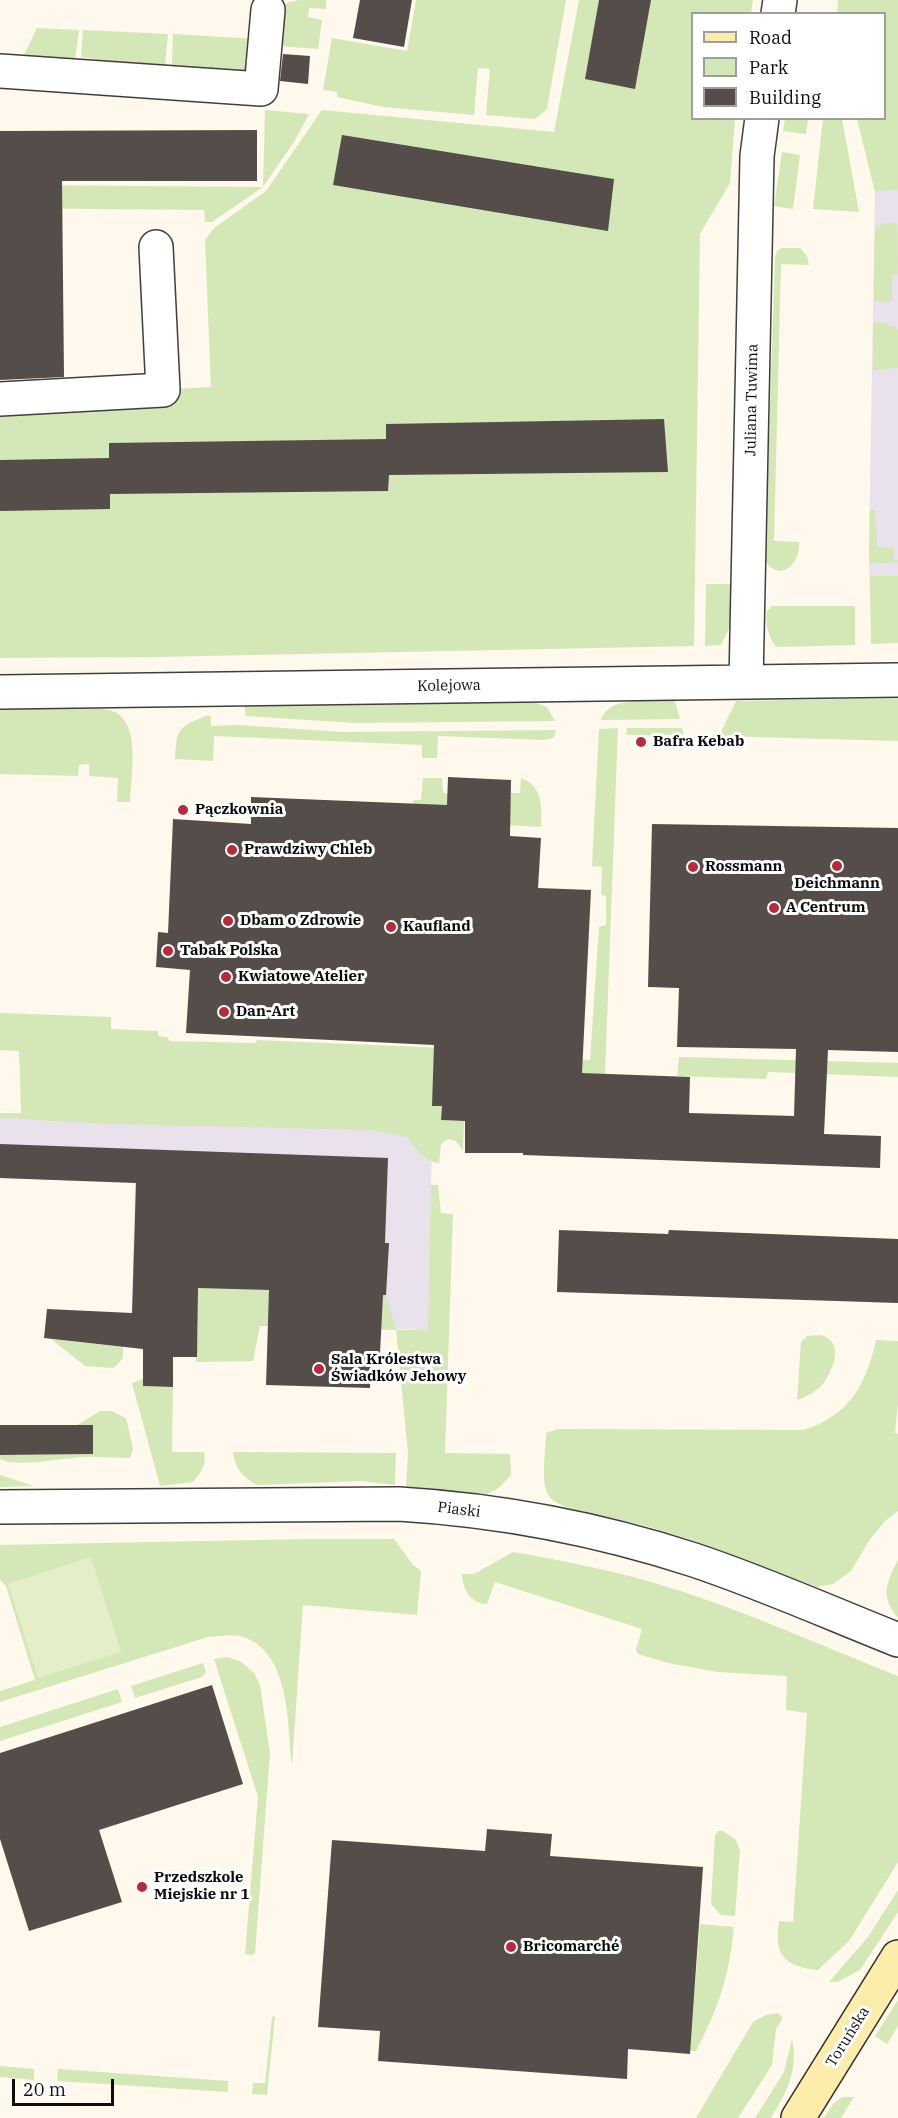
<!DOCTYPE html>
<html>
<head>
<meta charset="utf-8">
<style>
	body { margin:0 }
	#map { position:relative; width:898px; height:2118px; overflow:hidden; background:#fef9ec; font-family:"IBM Plex Serif",serif }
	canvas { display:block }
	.legend { position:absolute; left:691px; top:12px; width:195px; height:108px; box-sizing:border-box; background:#fff; border:2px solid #9e9e9e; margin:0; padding:8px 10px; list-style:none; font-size:18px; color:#0c0c0c }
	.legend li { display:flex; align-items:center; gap:12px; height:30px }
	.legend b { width:30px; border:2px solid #9e9e9e }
	.scale { position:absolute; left:12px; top:2079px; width:102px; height:27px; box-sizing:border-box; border:3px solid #0c0c0c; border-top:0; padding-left:8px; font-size:18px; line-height:21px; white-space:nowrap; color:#0c0c0c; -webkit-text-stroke:4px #fff; paint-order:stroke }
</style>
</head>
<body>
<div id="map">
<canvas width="898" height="2118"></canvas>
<ul class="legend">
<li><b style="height:8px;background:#fcedaa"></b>Road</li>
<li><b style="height:16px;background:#d4e7b7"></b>Park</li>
<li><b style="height:16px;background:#544d49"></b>Building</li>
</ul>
<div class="scale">20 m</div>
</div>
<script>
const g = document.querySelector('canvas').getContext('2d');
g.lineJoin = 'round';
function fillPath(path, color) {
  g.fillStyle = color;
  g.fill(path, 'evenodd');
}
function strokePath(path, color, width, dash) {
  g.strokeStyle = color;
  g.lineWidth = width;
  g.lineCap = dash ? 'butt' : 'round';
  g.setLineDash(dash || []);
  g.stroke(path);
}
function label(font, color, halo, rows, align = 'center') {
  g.font = font + ' "IBM Plex Serif",serif';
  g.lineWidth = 6;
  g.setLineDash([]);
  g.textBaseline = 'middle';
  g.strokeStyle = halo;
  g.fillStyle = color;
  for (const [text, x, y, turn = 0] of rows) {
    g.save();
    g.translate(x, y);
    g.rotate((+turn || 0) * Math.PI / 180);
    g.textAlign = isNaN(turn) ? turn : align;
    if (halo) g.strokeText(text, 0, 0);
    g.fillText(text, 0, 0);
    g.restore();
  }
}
fillPath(new Path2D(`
	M898 190V606L870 607 869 547 875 192Z
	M0 1113 432 1127 429 1330 268 1326 173 1314 132 1312 135 1183 0 1178Z`), '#e9e1eb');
fillPath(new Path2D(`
	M299 0H326V9L309 8 308 17 322 20 318 49 278 46 280 8 289 2Z
	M416 0H566L547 109 535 119 486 115 490 69 478 68 474 115 383 107 337 97V92L323 90 332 38 407 51Z
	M579 0H753L751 13 692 14V118L735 119 730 183 700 234 694 646 155 657 0 658V399L211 387 205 240 214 228 266 191 322 110 554 132Z
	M838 0H898V190L875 192 857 119 884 118V14L837 13Z
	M37 28 79 30 74 68 20 63Z
	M83 30 168 34 164 76 95 70 96 59 81 57Z
	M173 34 256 39 252 64 240 75 185 78V66L172 65Z
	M265 110 309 114 294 142 263 187 212 222H205L204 210 0 208V185L263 187Z
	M785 119H808L806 134 783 131Z
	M823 119H842L859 212 813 209Z
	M782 152 800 155 793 209 774 206Z
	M886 223H897L898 274 892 275V299L889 303 875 301 874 297 875 229 878 226Z
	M781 248H800L807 256 809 265 781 264 774 541 799 542C801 564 779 584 765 560L775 257 777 251Z
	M876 321 896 327 898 330V368L873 370V324Z
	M870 510H875L877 547H894V560H898V562L869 564Z
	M870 576H898V643L871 644Z
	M706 584H732L731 624 721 645 705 646Z
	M772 606H855V645L776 647C768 636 765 624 767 611Z
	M898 698V741L719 736 736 701Z
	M640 701H675L680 719 601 720C607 703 624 702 640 701Z
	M536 703 547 707 555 721 355 723 246 716 244 705Z
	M77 708C89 709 104 707 115 712 141 725 131 778 130 802H117L118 778 89 776V764L79 765 78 776 0 774V709Z
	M208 715 211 717V726L239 725 342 732 556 730 554 737 550 739 545 740 438 736 437 758H422V745L214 736 213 761 175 759C177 726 178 728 208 715Z
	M618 728 605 1074 549 1072 442 1106 441 1120 464 1121 463 1151 456 1141 448 1139 441 1144 439 1163C424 1162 416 1148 407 1137L371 1130 111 1124 0 1118V1113H21L19 1051 0 1050V1013L111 1017V1029L158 1031V1036L167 1037 170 1041 255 1043 257 1040 538 1052 542 1058 590 1060 599 927 606 925V897L601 894 602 867 592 866 599 729Z
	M627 728H682L684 736 626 735Z
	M423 778H442L443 793H520L521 778C543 786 542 807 541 827L411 820 413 800H421Z
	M679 1057 898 1063V1077L768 1072 766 1079 677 1076Z
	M431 1185H438L441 1213 453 1214 445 1453 510 1454 511 1475 499 1488 487 1494 406 1487 408 1453 396 1330 260 1326 253 1361 196 1362 198 1322H174L178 1287 386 1295 396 1330H428Z
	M807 1336C813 1336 821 1334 826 1337 844 1346 831 1374 822 1385 816 1392 806 1397 797 1400L801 1342Z
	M51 1339 123 1347V1358L114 1368 85 1366Z
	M876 1340 898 1341V1403L895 1433 898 1434V1511L886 1520 870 1539 851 1571 833 1584 817 1587C751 1562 686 1534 617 1519 599 1514 560 1511 549 1496 540 1485 546 1448 546 1433L558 1429 803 1430C849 1416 866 1385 876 1340Z
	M143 1379V1386L173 1387 172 1452H204C207 1465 201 1472 193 1482L160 1486 132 1383Z
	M100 1411H111L126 1418 133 1449 130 1458C115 1458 99 1456 83 1457 62 1458 19 1468 0 1459V1455L93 1454V1425H77Z
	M233 1452 396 1453 395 1485 361 1481 257 1485C242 1476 235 1469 233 1452Z
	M0 1475 34 1486 0 1487Z
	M309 1539H394L413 1565 421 1571 417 1615 303 1605 292 1765C287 1722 291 1650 240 1636 231 1634 218 1636 208 1637L0 1702V1691L35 1680 6 1586 0 1580V1545Z
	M513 1552C559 1560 606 1569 651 1582 734 1606 817 1644 898 1676V1862L849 1941 818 1970C783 1966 774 1955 779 1921L793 1922 807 1713 786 1710 787 1676 718 1672 668 1663 638 1654 636 1650 642 1629 495 1582 487 1604C470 1603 463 1590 462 1574H474Z
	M898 1560V1618C880 1596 886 1583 898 1560Z
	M227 1657 240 1661 254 1673 260 1685 270 1753 255 1953 252 1955 245 1954 258 1797 214 1659Z
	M203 1663 206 1672 202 1677 135 1698 131 1686Z
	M118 1689 122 1702 0 1741V1727Z
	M718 1831H723L736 1840 740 1851 735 1916 721 1915 711 1904 715 1835Z
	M898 1890V1912L860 1970 837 1982H829L868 1937Z
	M700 1924 734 1927C729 1977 719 2007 696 2051H690Z
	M898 2000V2026L887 2044 875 2036Z
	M778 2013 783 2018 776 2029 772 2065 738 2118H696L753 2022 766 2015Z
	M275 2016 267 2095 252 2094 253 2083H265L272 2017Z
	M792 2039C799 2070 786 2093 771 2118H755L784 2072Z
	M0 2066 34 2069V2080L0 2077Z
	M58 2069 228 2081V2092L57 2081Z
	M842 2097H854L841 2118H824L833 2104Z`), '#d4e7b7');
fillPath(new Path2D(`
	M91 1557 121 1652 38 1678 8 1584Z`), '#e4efc9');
fillPath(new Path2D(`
	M360 0H412L404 47 353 38Z
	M599 0H651L635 89 585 79Z
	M283 54 310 56 308 84 280 81Z
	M257 130V181H62L64 377 0 380V131Z
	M342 135 614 179 608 231 333 185Z
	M664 419 668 472 389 475 388 491 110 494V509L0 511V460L109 458V443L386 439V424Z
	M448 777 511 780 510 836 541 838 538 888 591 890 582 1073 690 1077 689 1113 794 1116 796 1049 677 1047 679 988 648 987 652 824 898 828V1052L828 1050 824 1134 881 1136 880 1168 523 1155V1153H465V1121L441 1120 442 1106H432L434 1045 186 1033 190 970 156 967 158 932 168 933 173 819 251 824V797L447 805Z
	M0 1144 388 1158 385 1243H389L386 1295H383L380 1353H371L370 1388 266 1385 269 1290 198 1288 197 1357H173V1387L143 1386V1349L44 1338 47 1309 132 1313 136 1183 0 1178Z
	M559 1230 668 1234 669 1230 898 1239V1303L557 1292Z
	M0 1425H93V1454L0 1455Z
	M212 1685 243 1784 99 1830 122 1902 29 1931 0 1839V1753Z
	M487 1829 552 1834 550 1856 703 1867 690 2054 628 2049 627 2079 378 2061 380 2031 318 2027 332 1840 485 1851Z`), '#544d49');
const street = new Path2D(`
	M778 14 780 0
	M0 71 261 89 268 10
	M0 399 163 390 156 247
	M746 682 757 156 762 118
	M0 692 898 680
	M0 1507 399 1504C498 1510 599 1529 694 1560 763 1583 830 1613 898 1640`);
const secondary = new Path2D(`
	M798 2118 898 1957`);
strokePath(street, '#3f3f3f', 36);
strokePath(secondary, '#2e2e2e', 36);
strokePath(street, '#fff', 33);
strokePath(secondary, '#fcedaa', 33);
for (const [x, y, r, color] of [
	[641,742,6,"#b72a3b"],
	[183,810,6,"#b72a3b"],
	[232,850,6,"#b72a3b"],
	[837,866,6,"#b72a3b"],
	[693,867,6,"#b72a3b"],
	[774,908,6,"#b72a3b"],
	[228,921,6,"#b72a3b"],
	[391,927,6,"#b72a3b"],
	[168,951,6,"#b72a3b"],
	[226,977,6,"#b72a3b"],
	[224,1012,6,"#b72a3b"],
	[319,1369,6,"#b72a3b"],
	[142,1887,6,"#b72a3b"],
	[511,1947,6,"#b72a3b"]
]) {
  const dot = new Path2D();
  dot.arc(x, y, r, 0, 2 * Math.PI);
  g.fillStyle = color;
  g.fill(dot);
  strokePath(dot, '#fff', 2);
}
label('15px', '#0c0c0c', '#fff', [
	["Juliana Tuwima",752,400,-89],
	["Kolejowa",449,686,-1],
	["Piaski",459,1510,7],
	["Toruńska",848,2037,-58]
]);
label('bold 15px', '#0c0c0c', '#fff', [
	["Bafra Kebab",653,742],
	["Pączkownia",195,810],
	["Prawdziwy Chleb",244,850],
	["Rossmann",705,867],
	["Deichmann",837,884,"center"],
	["A Centrum",786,908],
	["Dbam o Zdrowie",240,921],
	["Kaufland",403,927],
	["Tabak Polska",180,951],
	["Kwiatowe Atelier",238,977],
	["Dan-Art",236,1012],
	["Sala Królestwa",331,1360],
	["Świadków Jehowy",331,1377],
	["Przedszkole",154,1878],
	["Miejskie nr 1",154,1895],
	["Bricomarché",523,1947]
], 'left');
</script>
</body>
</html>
